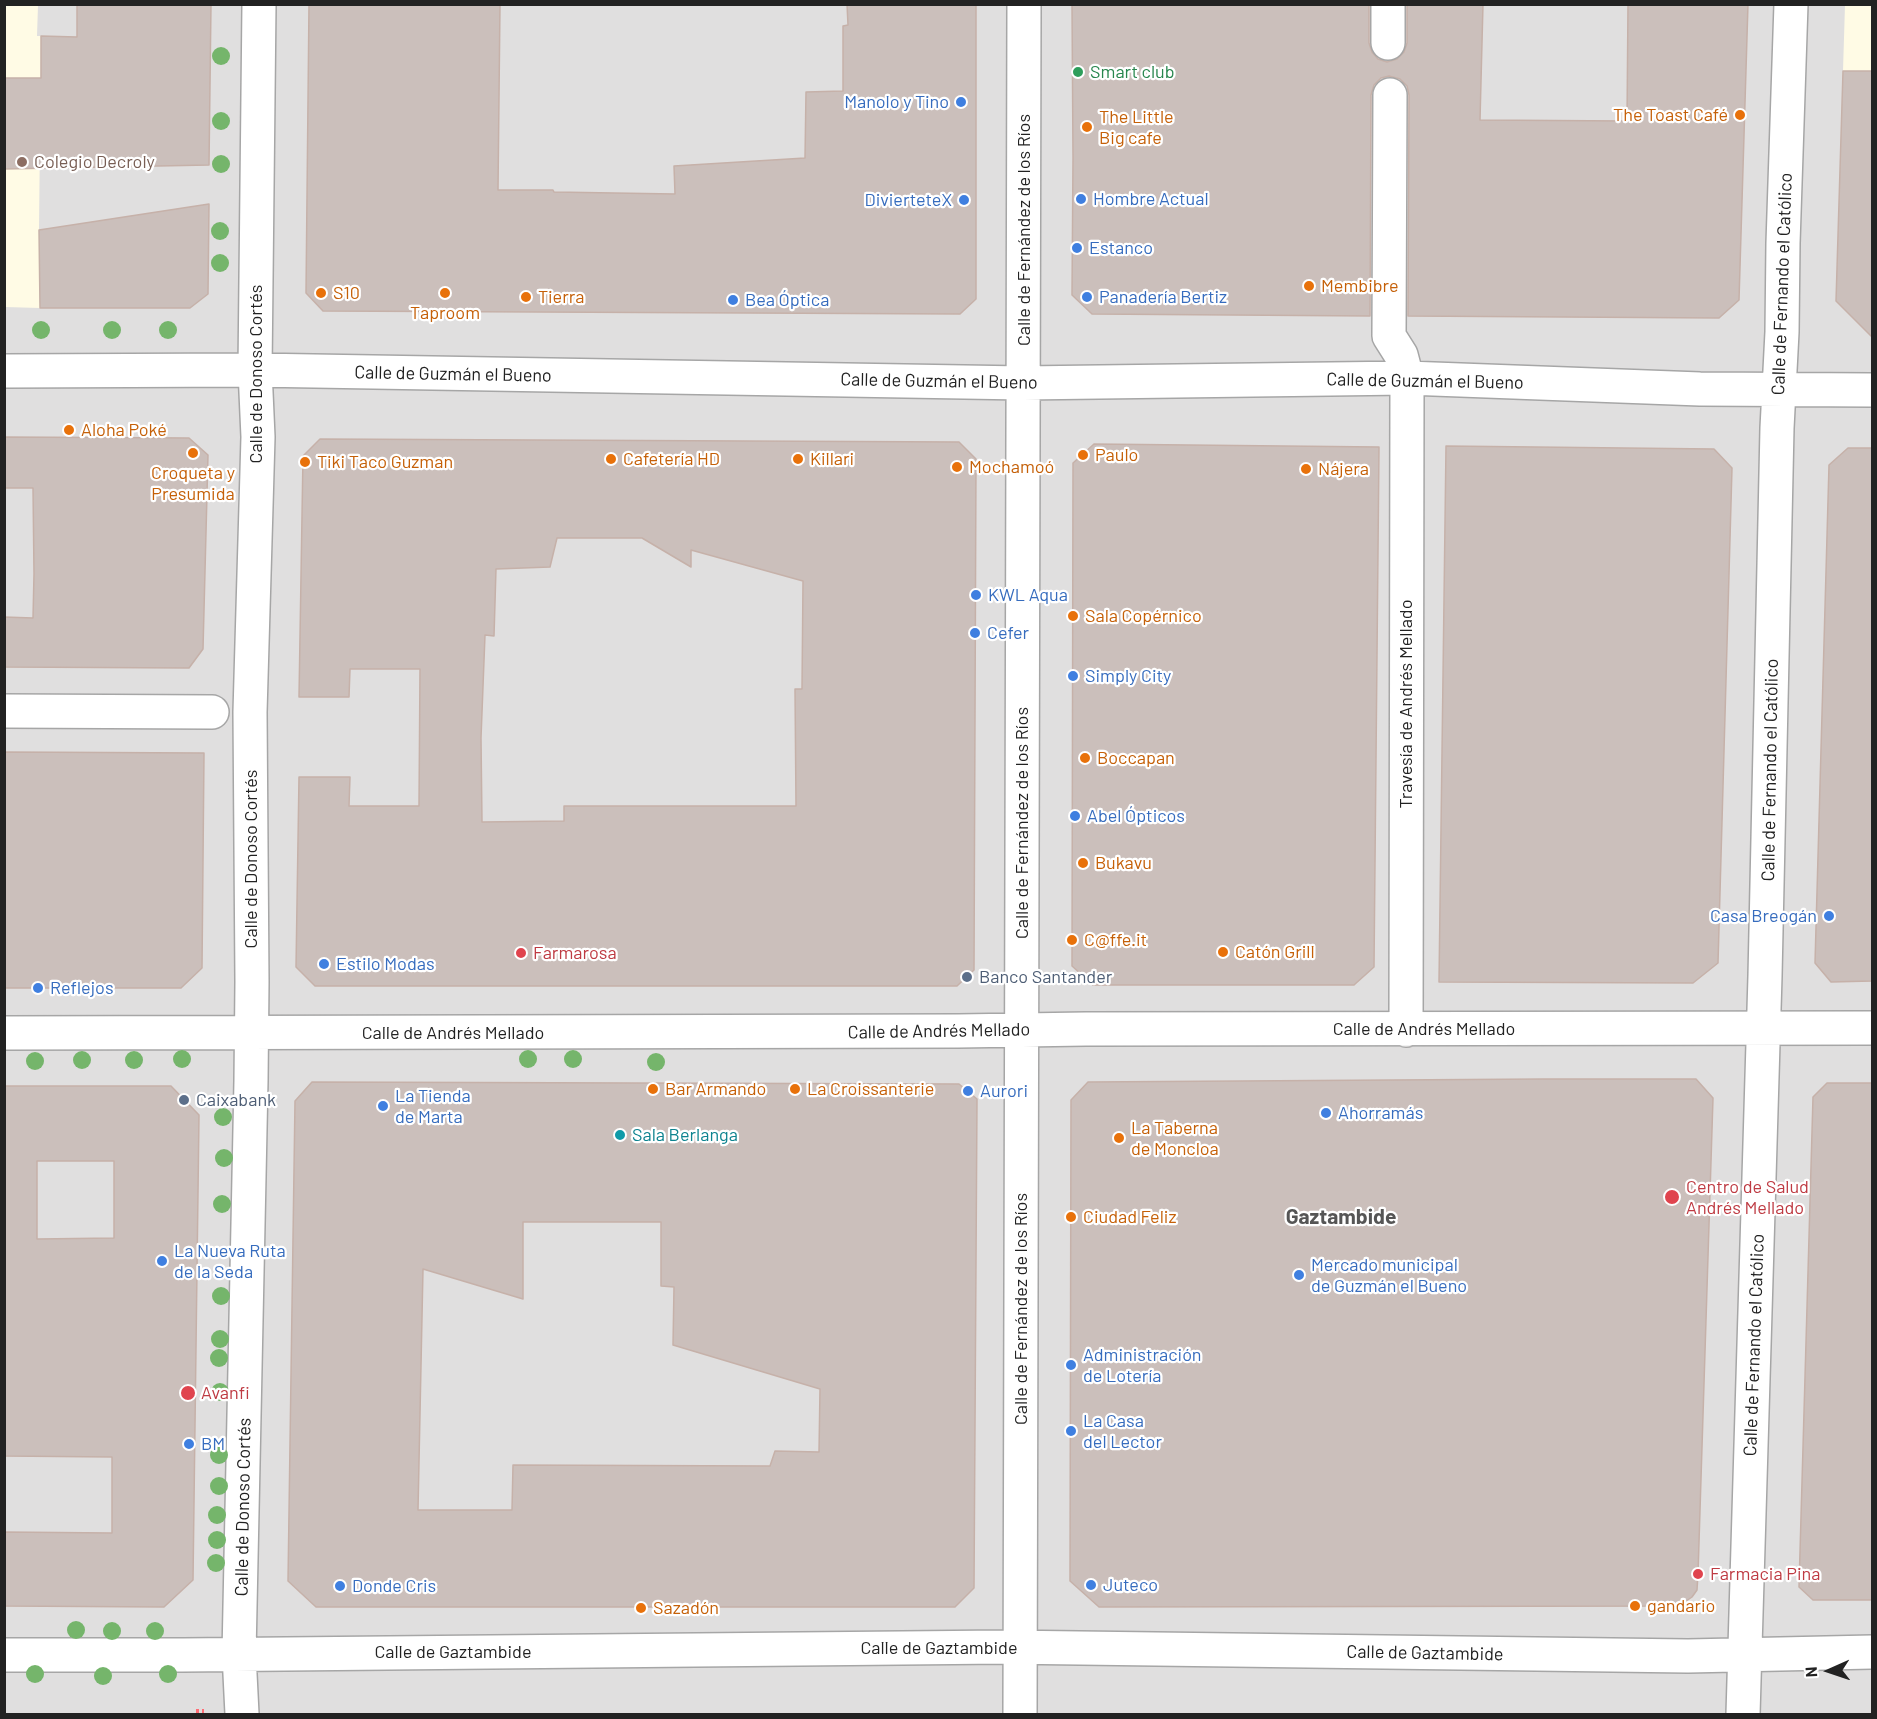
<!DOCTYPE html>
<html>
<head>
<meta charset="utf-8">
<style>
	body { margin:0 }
	#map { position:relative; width:1877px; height:1719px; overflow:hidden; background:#f3eee8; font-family:Barlow,sans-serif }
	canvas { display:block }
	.frame { position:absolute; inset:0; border:6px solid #222; pointer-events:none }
	.north { position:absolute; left:1799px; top:1641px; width:60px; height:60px; -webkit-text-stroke:4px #fff; paint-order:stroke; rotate:267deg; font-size:16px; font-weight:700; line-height:24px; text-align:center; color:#222 }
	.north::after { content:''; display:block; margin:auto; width:21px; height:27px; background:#222; clip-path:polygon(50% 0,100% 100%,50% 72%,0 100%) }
</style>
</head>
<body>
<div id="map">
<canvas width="1877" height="1719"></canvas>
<div class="frame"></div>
<div class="north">N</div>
</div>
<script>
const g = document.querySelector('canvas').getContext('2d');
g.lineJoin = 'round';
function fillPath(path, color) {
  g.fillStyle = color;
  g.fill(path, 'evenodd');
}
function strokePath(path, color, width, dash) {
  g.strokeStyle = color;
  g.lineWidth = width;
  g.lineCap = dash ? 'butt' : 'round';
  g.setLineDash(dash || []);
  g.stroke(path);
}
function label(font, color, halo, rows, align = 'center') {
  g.font = font + ' Barlow,sans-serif';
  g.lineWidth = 4.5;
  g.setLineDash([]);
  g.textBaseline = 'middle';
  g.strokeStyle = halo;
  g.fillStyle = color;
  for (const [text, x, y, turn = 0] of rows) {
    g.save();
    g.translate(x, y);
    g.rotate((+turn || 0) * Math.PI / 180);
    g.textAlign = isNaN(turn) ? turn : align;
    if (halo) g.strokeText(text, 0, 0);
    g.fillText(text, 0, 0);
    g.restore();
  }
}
fillPath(new Path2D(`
	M5 5H1872V1714H5Z`), '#e0dfdf');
fillPath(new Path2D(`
	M5 5H38L37 36H41L39 230 40 308 5 307Z
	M1845 5H1872V319H1854L1836 301Z`), '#fffbe5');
const building = new Path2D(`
	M77 4H211L209 165 4 169V78H41V36L77 37Z
	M309 4H500L498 190H553L554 192 675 194 674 166 805 158 806 92 843 91V26L848 25 847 4H976V299L960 314 323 311 306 293Z
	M1072 4H1369V43L1372 52 1378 59 1387 62 1397 59 1404 52 1407 43V4H1483L1480 120 1627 121 1628 4H1748L1739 300 1719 318 1408 316 1409 95 1407 86 1400 79 1389 76 1381 78 1374 85 1371 95 1370 316 1092 314 1072 295 1073 158Z
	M1843 71H1872V337L1836 301Z
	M209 204 208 294 190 308H40L39 230Z
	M4 437 189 438 208 455 203 649 189 668 4 667V617L33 618 34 574 33 488H4Z
	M320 439 959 442 976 459 974 970 957 986H315L296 967 299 777H350L349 806H419L420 669H350L349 697H299L303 456ZM557 538H642L691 567V550L803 581 802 689H795L796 806H564V821L482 822 481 738 485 635 494 636 496 569 550 567Z
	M1094 444 1379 447 1374 967 1354 985H1093L1072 966 1073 463Z
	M1446 446 1714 449 1732 468 1718 963 1693 983 1439 982Z
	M1848 448H1872V981L1831 982 1815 963 1829 465Z
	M4 752 204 753 202 968 181 988H4Z
	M1543 1079H1696L1713 1098 1698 1574 1697 1590 1692 1597 1679 1606 1099 1607 1070 1581 1071 1100 1088 1082Z
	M312 1082 959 1084 977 1099 974 1588 955 1607H316L288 1581 295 1101ZM523 1222H661V1286L674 1287 673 1345 820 1389 819 1452 775 1451 770 1466 513 1465 512 1510H418L423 1269 523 1299Z
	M1827 1083H1872V1600H1813L1799 1587 1813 1097Z
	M4 1086H171L199 1115 193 1580 164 1607 4 1606V1532L112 1533V1457L4 1456ZM37 1161H114V1238L37 1239Z`);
fillPath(building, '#cbbfbb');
strokePath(building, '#c6b1a9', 1.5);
const minor = new Path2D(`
	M1388 43V4
	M1390 95 1389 336 1401 355 1407 378 1406 1030
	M4 371 255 370 1023 383 1407 378 1700 389 1872 390
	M4 711 212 712
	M4 1033 958 1031 1086 1029 1872 1028
	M4 1655H183L1004 1647 1688 1656 1872 1652
	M242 1714 239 1654 251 1081 252 982 250 712 258 437 255 370 259 4
	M1020 1714 1024 4
	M1743 1714 1765 976 1777 428 1782 332 1783 243 1791 4`);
strokePath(minor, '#a6a6a6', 36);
strokePath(new Path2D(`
	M196 1711H204`), '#ff6d75', 4, [3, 3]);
strokePath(minor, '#fff', 33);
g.fillStyle = '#75b56b';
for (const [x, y] of [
	[221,56],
	[221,121],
	[221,164],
	[220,231],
	[220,263],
	[41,330],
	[112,330],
	[168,330],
	[182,1059],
	[528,1059],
	[573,1059],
	[82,1060],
	[134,1060],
	[35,1061],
	[656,1062],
	[223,1117],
	[224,1158],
	[222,1204],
	[221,1296],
	[220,1339],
	[219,1358],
	[220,1392],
	[219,1455],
	[219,1486],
	[217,1515],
	[217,1540],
	[216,1563],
	[76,1630],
	[112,1631],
	[155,1631],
	[35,1674],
	[168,1674],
	[103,1676]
]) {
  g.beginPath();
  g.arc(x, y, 9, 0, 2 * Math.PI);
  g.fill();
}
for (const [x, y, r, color] of [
	[1078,72,6,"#2e9e5b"],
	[961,102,6,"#3f7fe0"],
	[1740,115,6,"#e8710a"],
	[1087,127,6,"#e8710a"],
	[22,162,6,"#8d6e63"],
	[1081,199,6,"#3f7fe0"],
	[964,200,6,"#3f7fe0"],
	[1077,248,6,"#3f7fe0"],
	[1309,286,6,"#e8710a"],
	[321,293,6,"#e8710a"],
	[445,293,6,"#e8710a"],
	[526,297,6,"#e8710a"],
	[1087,297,6,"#3f7fe0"],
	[733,300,6,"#3f7fe0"],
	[69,430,6,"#e8710a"],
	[193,453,6,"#e8710a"],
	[1083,455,6,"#e8710a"],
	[611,459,6,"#e8710a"],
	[798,459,6,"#e8710a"],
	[305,462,6,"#e8710a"],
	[957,467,6,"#e8710a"],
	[1306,469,6,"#e8710a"],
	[976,595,6,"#3f7fe0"],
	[1073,616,6,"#e8710a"],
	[975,633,6,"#3f7fe0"],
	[1073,676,6,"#3f7fe0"],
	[1085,758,6,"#e8710a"],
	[1075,816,6,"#3f7fe0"],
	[1083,863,6,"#e8710a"],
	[1829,916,6,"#3f7fe0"],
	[1072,940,6,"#e8710a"],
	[1223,952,6,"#e8710a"],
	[521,953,6,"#e0444e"],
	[324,964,6,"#3f7fe0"],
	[967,977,6,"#5c6f8a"],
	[38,988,6,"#3f7fe0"],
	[653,1089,6,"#e8710a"],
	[795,1089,6,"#e8710a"],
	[968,1091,6,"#3f7fe0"],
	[184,1100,6,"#5c6f8a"],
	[383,1106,6,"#3f7fe0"],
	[1326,1113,6,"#3f7fe0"],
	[620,1135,6,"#0f9aa8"],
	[1119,1138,6,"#e8710a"],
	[1672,1197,8,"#e0444e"],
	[1071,1217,6,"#e8710a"],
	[162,1261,6,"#3f7fe0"],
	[1299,1275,6,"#3f7fe0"],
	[1071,1365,6,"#3f7fe0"],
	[188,1393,8,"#e0444e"],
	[1071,1431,6,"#3f7fe0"],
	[189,1444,6,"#3f7fe0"],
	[1698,1574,6,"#e0444e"],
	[1091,1585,6,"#3f7fe0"],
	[340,1586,6,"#3f7fe0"],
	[1635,1606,6,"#e8710a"],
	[641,1608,6,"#e8710a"]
]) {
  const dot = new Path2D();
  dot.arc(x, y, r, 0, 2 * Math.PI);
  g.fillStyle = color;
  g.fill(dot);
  strokePath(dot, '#fff', 2);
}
label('18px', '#27864d', '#fff', [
	["Smart club",1090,72]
], 'left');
label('18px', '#366cbe', '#fff', [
	["Manolo y Tino",949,102,"right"],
	["Hombre Actual",1093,199],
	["DivierteteX",952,200,"right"],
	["Estanco",1089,248],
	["Panadería Bertiz",1099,297],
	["Bea Óptica",745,300],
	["KWL Aqua",988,595],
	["Cefer",987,633],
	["Simply City",1085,676],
	["Abel Ópticos",1087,816],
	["Casa Breogán",1817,916,"right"],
	["Estilo Modas",336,964],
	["Reflejos",50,988],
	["Aurori",980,1091],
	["La Tienda",395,1096],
	["de Marta",395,1117],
	["Ahorramás",1338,1113],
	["La Nueva Ruta",174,1251],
	["de la Seda",174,1272],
	["Mercado municipal",1311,1265],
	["de Guzmán el Bueno",1311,1286],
	["Administración",1083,1355],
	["de Lotería",1083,1376],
	["La Casa",1083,1421],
	["del Lector",1083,1442],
	["BM",201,1444],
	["Juteco",1103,1585],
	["Donde Cris",352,1586]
], 'left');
label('18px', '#c56008', '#fff', [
	["The Toast Café",1728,115,"right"],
	["The Little",1099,117],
	["Big cafe",1099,138],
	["Membibre",1321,286],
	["S10",333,293],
	["Tierra",538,297],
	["Taproom",445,313,"center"],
	["Aloha Poké",81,430],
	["Paulo",1095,455],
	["Cafetería HD",623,459],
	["Killari",810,459],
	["Tiki Taco Guzman",317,462],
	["Mochamoó",969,467],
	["Nájera",1318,469],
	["Croqueta y",193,473,"center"],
	["Presumida",193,494,"center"],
	["Sala Copérnico",1085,616],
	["Boccapan",1097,758],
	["Bukavu",1095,863],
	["C@ffe.it",1084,940],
	["Catón Grill",1235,952],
	["Bar Armando",665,1089],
	["La Croissanterie",807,1089],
	["La Taberna",1131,1128],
	["de Moncloa",1131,1149],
	["Ciudad Feliz",1083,1217],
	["gandario",1647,1606],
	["Sazadón",653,1608]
], 'left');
label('18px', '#785e54', '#fff', [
	["Colegio Decroly",34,162]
], 'left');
label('18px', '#222', '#fff', [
	["Calle de Fernández de los Ríos",1024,230,-90],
	["Calle de Fernando el Católico",1782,284,-88],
	["Calle de Donoso Cortés",256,374,-90],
	["Calle de Guzmán el Bueno",453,374,1],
	["Calle de Guzmán el Bueno",939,381,1],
	["Calle de Guzmán el Bueno",1425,381,1],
	["Travesía de Andrés Mellado",1406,704,-90],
	["Calle de Fernando el Católico",1770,770,-89],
	["Calle de Fernández de los Ríos",1022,823,-90],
	["Calle de Donoso Cortés",251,859,-90],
	["Calle de Andrés Mellado",1424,1029],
	["Calle de Andrés Mellado",939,1031,-1],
	["Calle de Andrés Mellado",453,1033],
	["Calle de Fernández de los Ríos",1021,1309,-90],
	["Calle de Fernando el Católico",1754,1345,-88],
	["Calle de Donoso Cortés",243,1507,-89],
	["Calle de Gaztambide",939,1648],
	["Calle de Gaztambide",453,1652],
	["Calle de Gaztambide",1425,1653,1]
]);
label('18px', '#be3a42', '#fff', [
	["Farmarosa",533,953],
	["Centro de Salud",1686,1187],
	["Andrés Mellado",1686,1208],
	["Avanfi",201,1393],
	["Farmacia Pina",1710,1574]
], 'left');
label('18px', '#4e5e75', '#fff', [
	["Banco Santander",979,977],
	["Caixabank",196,1100]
], 'left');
label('18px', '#0d838f', '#fff', [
	["Sala Berlanga",632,1135]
], 'left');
label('bold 21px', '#555', '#fff', [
	["Gaztambide",1341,1217]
]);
</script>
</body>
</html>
